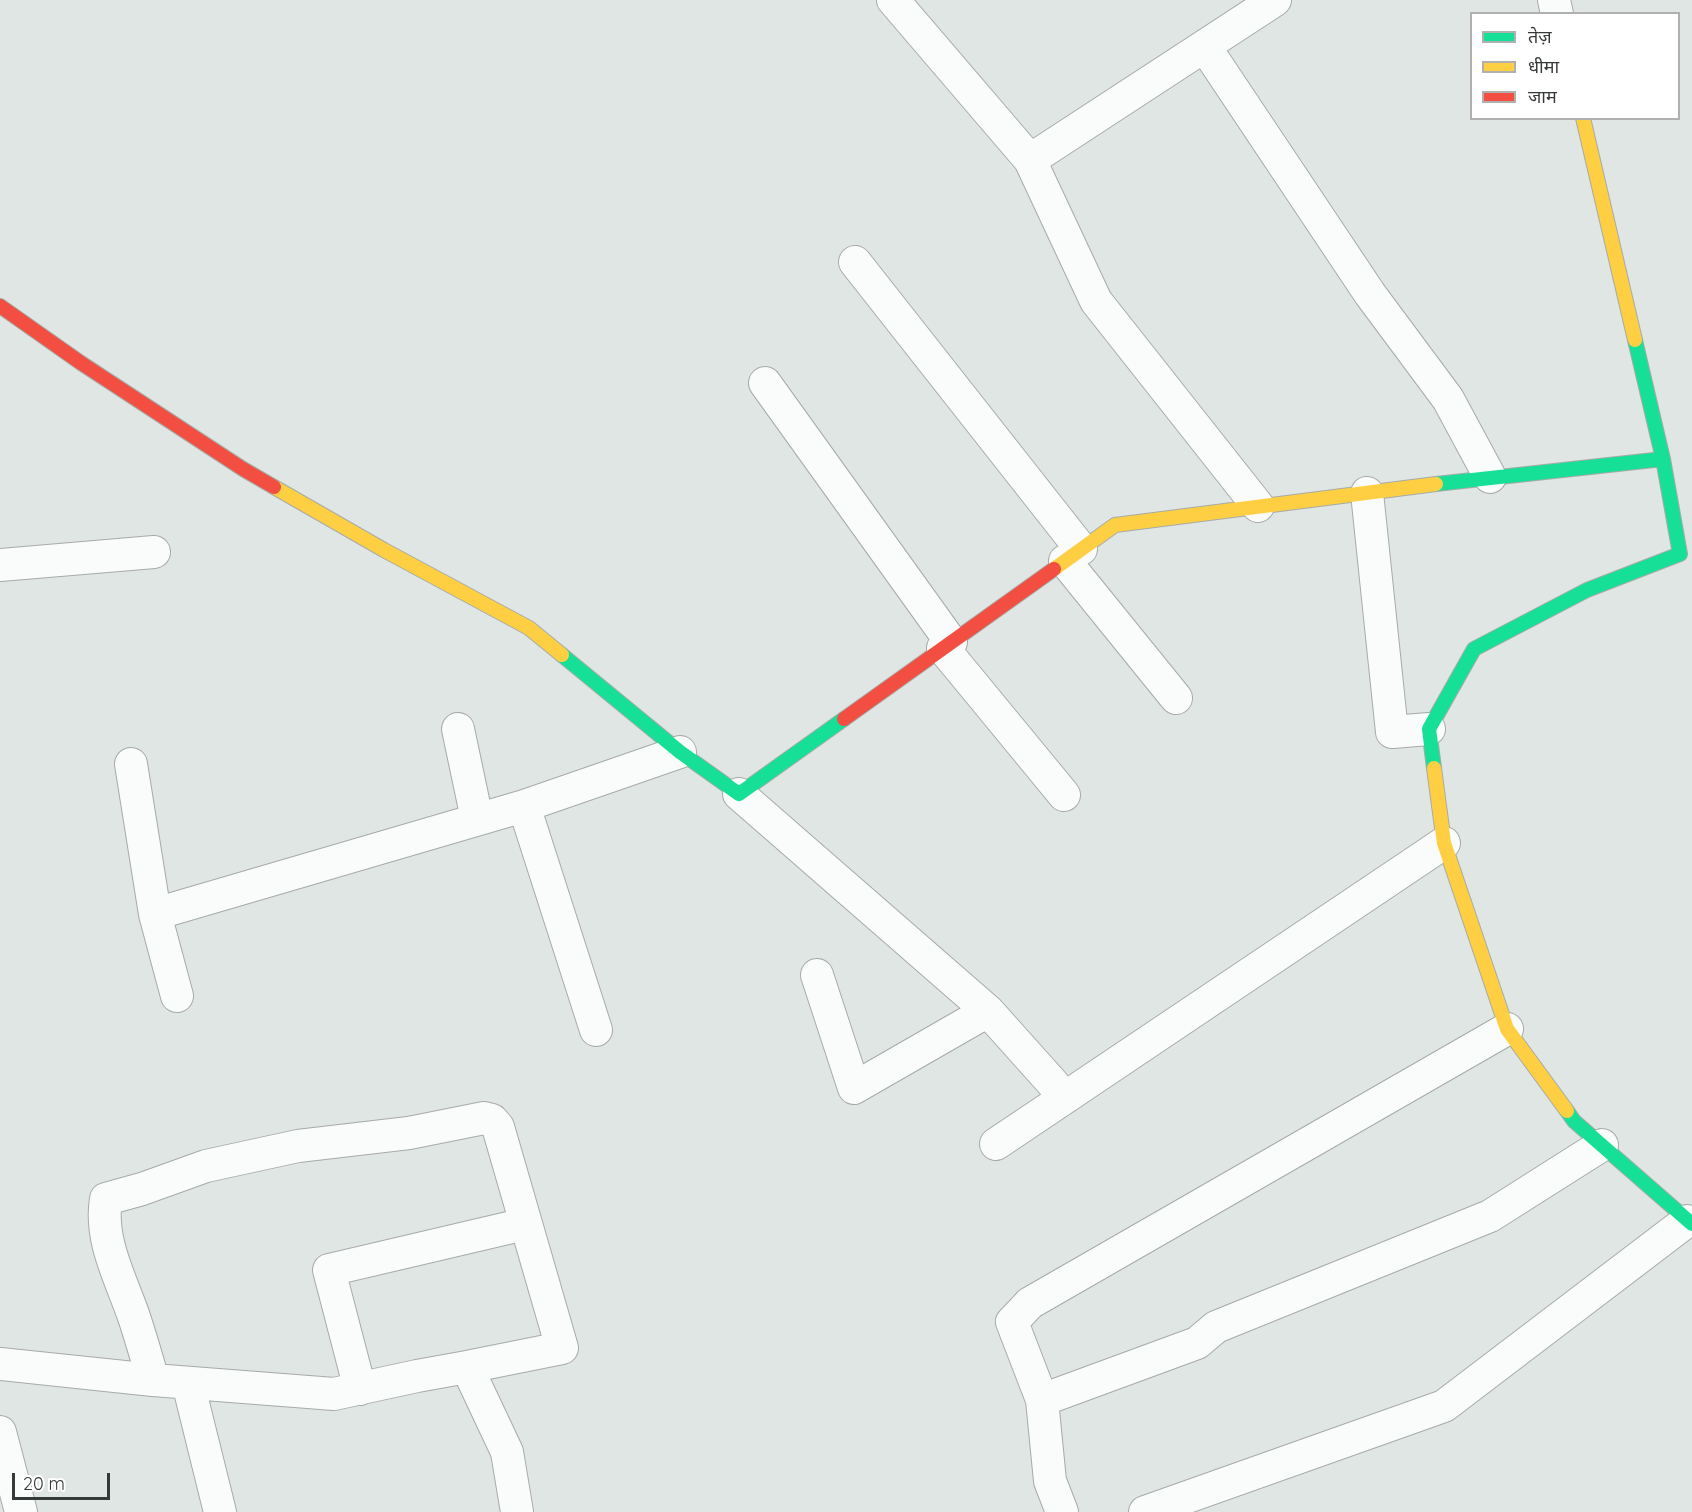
<!DOCTYPE html>
<html>
<head>
<meta charset="utf-8">
<style>
	body { margin:0 }
	#map { position:relative; width:1692px; height:1512px; overflow:hidden; background:#e0e6e3; font-family:Quicksand,"Noto Sans Devanagari",sans-serif }
	canvas { display:block }
	.legend { position:absolute; left:1470px; top:12px; width:210px; height:108px; box-sizing:border-box; background:#fff; border:2px solid #afb0af; margin:0; padding:8px 10px; list-style:none; font-size:18px; color:#363a37 }
	.legend li { display:flex; align-items:center; gap:12px; height:30px }
	.legend b { width:30px; border:2px solid #afb0af }
	.scale { position:absolute; left:12px; top:1473px; width:98px; height:27px; box-sizing:border-box; border:3px solid #363a37; border-top:0; padding-left:8px; font-size:18px; line-height:21px; white-space:nowrap; color:#363a37; -webkit-text-stroke:4px #fff; paint-order:stroke }
</style>
</head>
<body>
<div id="map">
<canvas width="1692" height="1512"></canvas>
<ul class="legend">
<li><b style="height:8px;background:#16e098"></b>तेज़</li>
<li><b style="height:8px;background:#ffcf43"></b>धीमा</li>
<li><b style="height:8px;background:#f24e42"></b>जाम</li>
</ul>
<div class="scale">20 m</div>
</div>
<script>
const g = document.querySelector('canvas').getContext('2d');
g.lineJoin = 'round';
function strokePath(path, color, width, dash) {
  g.strokeStyle = color;
  g.lineWidth = width;
  g.lineCap = dash ? 'butt' : 'round';
  g.setLineDash(dash || []);
  g.stroke(path);
}
const street = new Path2D(`
	M893 0 1030 160
	M1554 0 1557 14
	M1205 47 1370 294 1448 399 1490 477
	M855 262 1081 549
	M765 383 951 642
	M1367 493 1392 732 1429 729
	M1258 506 1096 301 1030 160 1275 0
	M1065 561 1176 698
	M0 565 154 552
	M943 648 1064 795
	M458 729 477 819
	M131 764 155 914
	M739 794 988 1011 1065 1097
	M524 806 596 1030
	M817 975 854 1088 988 1011
	M177 996 155 914 524 806 680 752
	M996 1144 1444 843
	M0 1364 153 1380 334 1394 417 1376 467 1367 507 1452 517 1512
	M153 1380C147 1359 141 1338 134 1317 121 1279 99 1240 106 1199L142 1189 206 1166 298 1146 409 1133 484 1118 492 1120 498 1127 562 1348 467 1367
	M188 1383 220 1512
	M360 1389 329 1270 525 1224
	M1042 1400 1197 1343 1216 1327 1490 1216 1602 1145
	M0 1432 21 1512
	M1062 1512 1050 1481 1042 1400 1012 1322 1030 1303 1507 1029
	M1145 1512 1444 1406 1687 1221`);
const fast = new Path2D(`
	M1436 484 1663 459
	M562 655 680 752 739 794 844 719
	M1434 768 1429 729 1474 649 1587 590 1680 554 1663 459 1635 340
	M1567 1111 1574 1121 1692 1224`);
const slow = new Path2D(`
	M1583 118 1635 340
	M274 487 384 550 529 628 562 655
	M1054 569 1115 525 1436 484
	M1434 768 1444 843 1507 1029 1567 1111`);
const jam = new Path2D(`
	M0 306 81 363 243 469 274 487
	M844 719 1054 569`);
strokePath(street, '#a6aba8', 34);
strokePath(fast, '#a6aba8', 16);
strokePath(slow, '#a6aba8', 16);
strokePath(jam, '#a6aba8', 16);
strokePath(street, '#fafbfb', 32);
strokePath(fast, '#16e098', 14);
strokePath(slow, '#ffcf43', 14);
strokePath(jam, '#f24e42', 14);
</script>
</body>
</html>
